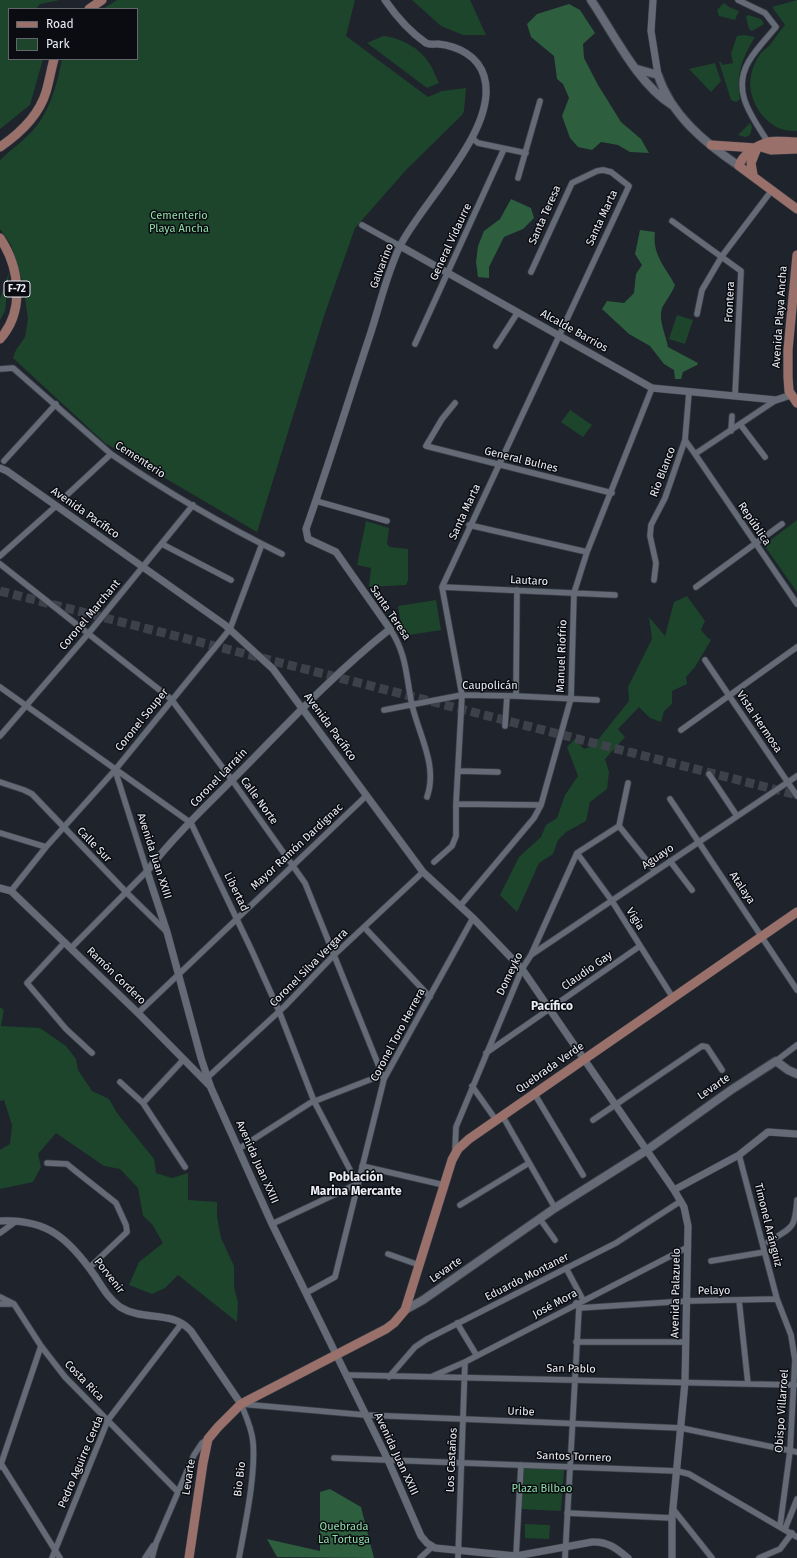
<!DOCTYPE html>
<html>
<head>
<meta charset="utf-8">
<style>
	body { margin:0 }
	#map { position:relative; width:797px; height:1558px; overflow:hidden; background:#1e232c; font-family:"Fira Sans",sans-serif }
	canvas { display:block }
	.legend { position:absolute; left:8px; top:8px; width:130px; height:52px; box-sizing:border-box; background:#0a0c11; border:1px solid #64666c; margin:0; padding:5px 7px; list-style:none; font-size:12px; color:#eaedf4 }
	.legend li { display:flex; align-items:center; gap:8px; height:20px }
	.legend b { width:20px; border:1px solid #64666c }
</style>
</head>
<body>
<div id="map">
<canvas width="797" height="1558"></canvas>
<ul class="legend">
<li><b style="height:5px;background:#99706a"></b>Road</li>
<li><b style="height:11px;background:#1d452b"></b>Park</li>
</ul>
</div>
<script>
const g = document.querySelector('canvas').getContext('2d');
g.lineJoin = 'round';
function fillPath(path, color) {
  g.fillStyle = color;
  g.fill(path, 'evenodd');
}
function strokePath(path, color, width, dash) {
  g.strokeStyle = color;
  g.lineWidth = width;
  g.lineCap = dash ? 'butt' : 'round';
  g.setLineDash(dash || []);
  g.stroke(path);
}
function label(font, color, halo, rows, align = 'center') {
  g.font = font + ' "Fira Sans",sans-serif';
  g.lineWidth = 3;
  g.setLineDash([]);
  g.textBaseline = 'middle';
  g.strokeStyle = halo;
  g.fillStyle = color;
  for (const [text, x, y, turn = 0] of rows) {
    g.save();
    g.translate(x, y);
    g.rotate((+turn || 0) * Math.PI / 180);
    g.textAlign = isNaN(turn) ? turn : align;
    if (halo) g.strokeText(text, 0, 0);
    g.fillText(text, 0, 0);
    g.restore();
  }
}
fillPath(new Path2D(`
	M0 0H60L40 4 36 9H9V59H43L30 105 0 129Z
	M117 0H355L346 36 428 97 442 91 466 88 464 111 462 115 406 170 355 228 325 313 257 532 105 443 13 358 16 350 25 337 28 319 23 283 11 245 0 229V160C14 147 32 135 42 118 53 100 58 79 62 59H137V9H103Z
	M412 0H470L486 35H463L441 26Z
	M797 0V131C783 132 771 126 762 115 747 95 746 74 761 53 763 50 767 48 770 45 775 38 779 32 785 25L772 7Z
	M724 3 729 7 739 11 735 20 719 16 717 10Z
	M748 15 761 19 764 24 752 31 749 29 746 17Z
	M744 35 755 37C742 59 736 72 740 99L736 102 731 100 719 62H721L722 65 733 63 731 54 737 36Z
	M383 36C398 37 418 47 427 60 432 66 435 75 439 83L427 88 367 43Z
	M715 63 721 81 711 92 689 69Z
	M750 123 752 127 750 135 745 137 738 135Z
	M9 272 5 311 0 320V299Z
	M677 315 693 320 685 344 669 339Z
	M570 410 592 425 583 437 561 422Z
	M797 520V592L764 545Z
	M366 521 389 528 387 544 390 547 408 549V580L406 585 369 587 371 568 357 565Z
	M687 596 705 621 701 630 708 638 711 640 695 667 686 677 687 684 672 691V704L664 711 661 722 650 718 639 707 618 729 625 737 605 759 609 772 607 789 590 802 586 821 566 832 558 840 553 854 539 863 517 912 500 895 519 857 541 837 546 825 557 818 565 795 578 776 567 747 575 739 584 749 593 746 629 701 628 687 652 639 649 617 665 636 674 602Z
	M436 600 441 630 403 636 398 606Z
	M0 1007 4 1010 1 1026 40 1028 66 1046 76 1059 78 1070 92 1091 109 1099 117 1113 154 1159 156 1173 172 1178 188 1173V1200L217 1202V1217L221 1238 234 1266V1287L238 1303 237 1322 178 1275 165 1288 152 1294 129 1285 139 1262 163 1243 152 1224 143 1216 138 1188 120 1169 104 1166 56 1133 38 1154 41 1167 33 1182 0 1189V1150L10 1144 12 1125 4 1100 0 1101Z
	M523 1468 564 1470 561 1511 521 1509Z
	M525 1524 550 1525 549 1539 525 1538Z`), '#1d452b');
fillPath(new Path2D(`
	M569 4 580 10 595 33 583 44 584 58 598 85 621 122 641 139 649 153 630 152 618 145 601 142 592 150 578 147 570 138 562 116 569 98 563 84 557 79 554 56 531 37 527 24 537 14Z
	M511 199 531 208 534 218 523 229 504 237 489 267V278L478 277 476 262 478 246 484 231 500 219Z
	M640 230 655 232C652 255 665 266 675 285 672 293 665 302 662 308 658 320 666 335 668 347L698 363 697 365 683 372 681 379H675L674 370 664 364 650 346 629 334 602 309 607 301 624 303 634 293 636 274 642 265 635 254Z
	M330 1489 361 1507 374 1558 277 1557 267 1539 320 1551V1492Z`), '#2d5e3e');
strokePath(new Path2D(`
	M0 591 797 795`), '#3d414a', 9, [9, 4.5]);
const minor = new Path2D(`
	M738 0 765 13 776 27C767 38 756 49 749 61 731 91 752 117 768 142
	M472 138 478 143 526 153
	M518 178 540 101
	M672 221 741 271 735 396
	M362 225 400 246
	M697 314 702 290 722 256 772 190
	M415 344 504 149
	M496 346 518 312
	M0 369 13 368 111 454C165 491 223 525 282 554
	M455 403 442 419 426 446 612 493
	M740 424 765 457
	M731 431 732 416
	M685 440 695 454 776 400
	M695 454 797 604
	M4 461 56 404
	M68 494 111 454
	M316 501 387 521
	M469 525 587 552
	M162 544 231 580
	M0 556 56 506
	M0 564 171 699 232 780 305 883 384 1079
	M654 580 656 563 650 536 651 525 665 498 685 440 689 392
	M442 587 615 595
	M696 587 782 524
	M390 629C407 654 406 677 412 705 419 735 438 766 427 797
	M705 660 797 796
	M0 687 191 823 252 951 279 1011 314 1101 358 1185
	M516 696 517 590
	M384 710 462 695 516 696 597 700
	M505 726 507 696
	M681 730 797 647
	M0 736 88 634 193 505
	M459 771 498 772
	M709 774 737 816
	M0 782 24 790 32 794 127 893 166 931
	M628 783 619 826 655 871
	M670 799 797 990
	M456 804 541 805
	M0 833 46 847
	M577 853 612 901 673 998
	M670 861 692 890
	M434 862 452 846 456 836V804L462 695 442 587 629 186 611 172 603 170 597 171 572 183 531 272
	M11 891 46 847 115 770 230 629 262 544
	M460 906 534 818 541 805 571 698 574 593 587 552 652 388
	M364 927 430 997
	M65 942 27 983 66 1029 92 1053
	M71 948 147 871 115 770
	M531 955 797 776
	M138 1013 366 796
	M486 1053 640 946
	M776 1061 797 1045
	M208 1077 285 1006 333 956 423 872
	M120 1082 143 1103 185 1167
	M472 1086 496 1120
	M534 1093 583 1175
	M143 1103 184 1059
	M502 1115 555 1208
	M593 1120 702 1046 707 1047 722 1070
	M240 1148 310 1103 382 1075
	M455 1151 456 1127 522 969 531 955 577 853 619 826
	M739 1155 777 1299 791 1335 795 1360 790 1451 780 1526
	M47 1163 67 1164 73 1169 116 1203 126 1225 127 1232 89 1268
	M362 1166 444 1185
	M460 1205 529 1163
	M540 1219 555 1240
	M272 1224 357 1184
	M0 1233 15 1222
	M768 1242C792 1227 795 1230 797 1200
	M388 1254 419 1265
	M711 1261 765 1252
	M566 1268 583 1300
	M306 1293 335 1277 384 1079 473 918
	M0 1297 14 1304 41 1346 65 1377 177 1491
	M739 1300 748 1384
	M0 1304H11
	M579 1308 687 1301 777 1299
	M457 1323 477 1356
	M576 1342H686
	M347 1375 795 1385
	M433 1376 465 1362 688 1247
	M389 1377 415 1347 427 1339 616 1243 681 1201
	M334 1458 677 1471 689 1474 797 1537
	M0 1462 60 1558
	M0 1467 41 1346
	M673 1509 712 1558
	M567 1513 672 1518
	M785 1529 797 1499
	M516 1556 521 1465
	M52 1558 108 1420 182 1323
	M145 1558 153 1546
	M152 1558 156 1543 194 1455 202 1443 208 1439
	M239 1558C245 1525 256 1474 253 1442 252 1429 246 1416 241 1404L365 1415 681 1428 797 1452
	M420 1558 432 1547
	M458 1558 465 1362
	M565 1558 579 1308 576 1303
	M759 1558 780 1549 792 1533`);
const tertiary = new Path2D(`
	M385 0C396 16 410 32 426 43 430 45 434 44 438 44 458 46 478 56 484 76 500 128 422 202 400 246 387 273 380 304 371 332 349 398 329 464 306 529L308 539 336 552 390 629C337 671 290 721 243 769 210 802 175 835 147 871L167 932 201 1058 211 1088 272 1224 388 1460 421 1536 427 1543 435 1548 516 1556 592 1542C608 1541 617 1549 628 1558
	M653 0 651 31 658 75
	M400 246 652 388 776 400 791 395
	M0 468 7 471 225 625 273 669 423 872 473 918 522 969 674 1190 684 1207 688 1226 685 1382 672 1518V1558
	M0 888 11 891 138 1013 210 1086
	M674 1190 739 1155 768 1132 797 1134
	M0 1221C48 1219 69 1239 95 1276 102 1287 109 1299 120 1307 144 1322 171 1309 191 1331L241 1404`);
const secondary = new Path2D(`
	M591 0C614 34 637 83 672 105
	M637 69 658 75C671 115 705 143 739 166
	M405 1310 423 1300 555 1208 647 1150 731 1090 776 1061 788 1070 797 1074`);
const primary = new Path2D(`
	M89 9 102 0
	M797 142C788 142 776 140 768 142 757 145 742 155 739 166L797 209
	M711 145 756 148
	M0 147C19 134 39 115 46 92 49 82 51 70 54 59
	M761 147 771 150 797 149
	M753 175 751 163 757 148
	M0 238C20 268 25 311 0 339
	M797 255 788 350V377L789 391 797 403
	M189 1558 203 1463 208 1439 218 1427 241 1404 386 1329 394 1323 405 1310 452 1160 458 1149 469 1139 797 912`);
strokePath(minor, '#3a3e46', 7);
strokePath(tertiary, '#3a3e46', 8);
strokePath(secondary, '#3a3e46', 10);
strokePath(primary, '#3a3e46', 10);
strokePath(minor, '#646b76', 5.5);
strokePath(tertiary, '#646b76', 7);
strokePath(secondary, '#646b76', 8);
strokePath(primary, '#99706a', 9);
for (const [x, y, w] of [
	[17,289,26]
]) {
  const box = new Path2D();
  box.roundRect(x - w / 2, y - 8, w, 16, 3);
  g.fillStyle = '#0a0c11';
  g.fill(box);
  strokePath(box, '#eaedf4', 1);
}
label('bold 10px', '#eaedf4', null, [
	["F-72",17,289]
]);
label('11px', '#eaedf4', '#0a0c11', [
	["Santa Teresa",545,215,-66],
	["Santa Marta",602,218,-65],
	["General Vidaurre",451,242,-65],
	["Galvarino",382,266,-69],
	["Frontera",730,302,-87],
	["Avenida Playa Ancha",780,317,-86],
	["Alcalde Barrios",574,331,29],
	["Cementerio",140,460,33],
	["General Bulnes",521,460,14],
	["Río Blanco",663,472,-69],
	["Santa Marta",465,512,-65],
	["Avenida Pacífico",85,513,35],
	["República",754,524,56],
	["Lautaro",529,581,3],
	["Santa Teresa",390,613,56],
	["Coronel Marchant",90,615,-50],
	["Manuel Riofrio",562,656,-88],
	["Caupolicán",490,686],
	["Coronel Souper",142,720,-51],
	["Vista Hermosa",759,722,56],
	["Avenida Pacífico",330,727,54],
	["Coronel Larraín",219,778,-46],
	["Calle Norte",259,801,54],
	["Calle Sur",94,845,46],
	["Mayor Ramón Dardignac",297,847,-43],
	["Avenida Juan XXIII",154,856,72],
	["Aguayo",658,857,-34],
	["Atalaya",742,888,56],
	["Libertad",236,892,64],
	["Vigia",635,919,58],
	["Coronel Silva Vergara",309,968,-45],
	["Claudio Gay",587,971,-35],
	["Domeyko",510,974,-64],
	["Ramón Cordero",116,976,44],
	["Coronel Toro Herrera",398,1035,-62],
	["Quebrada Verde",550,1068,-35],
	["Levarte",714,1087,-35],
	["Avenida Juan XXIII",257,1162,66],
	["Timonel Aránguiz",768,1225,76],
	["Levarte",446,1270,-35],
	["Porvenir",109,1276,52],
	["Eduardo Montaner",527,1277,-27],
	["Pelayo",714,1291,-1],
	["Avenida Palazuelo",676,1293,-89],
	["José Mora",555,1304,-28],
	["San Pablo",571,1369,1],
	["Costa Rica",84,1381,46],
	["Obispo Villarroel",782,1411,-86],
	["Uribe",521,1412,2],
	["Avenida Juan XXIII",396,1454,65],
	["Santos Tornero",574,1457,2],
	["Los Castaños",452,1460,-87],
	["Pedro Aguirre Cerda",81,1462,-67],
	["Levarte",189,1477,-81],
	["Bio Bio",240,1479,-83]
]);
label('11px', '#91dda8', '#0a0c11', [
	["Cementerio",179,216],
	["Playa Ancha",179,229],
	["Plaza Bilbao",542,1489],
	["Quebrada",344,1527],
	["La Tortuga",344,1540]
]);
label('bold 12px', '#eaedf4', '#0a0c11', [
	["Pacífico",552,1007],
	["Población",356,1178],
	["Marina Mercante",356,1192]
]);
</script>
</body>
</html>
